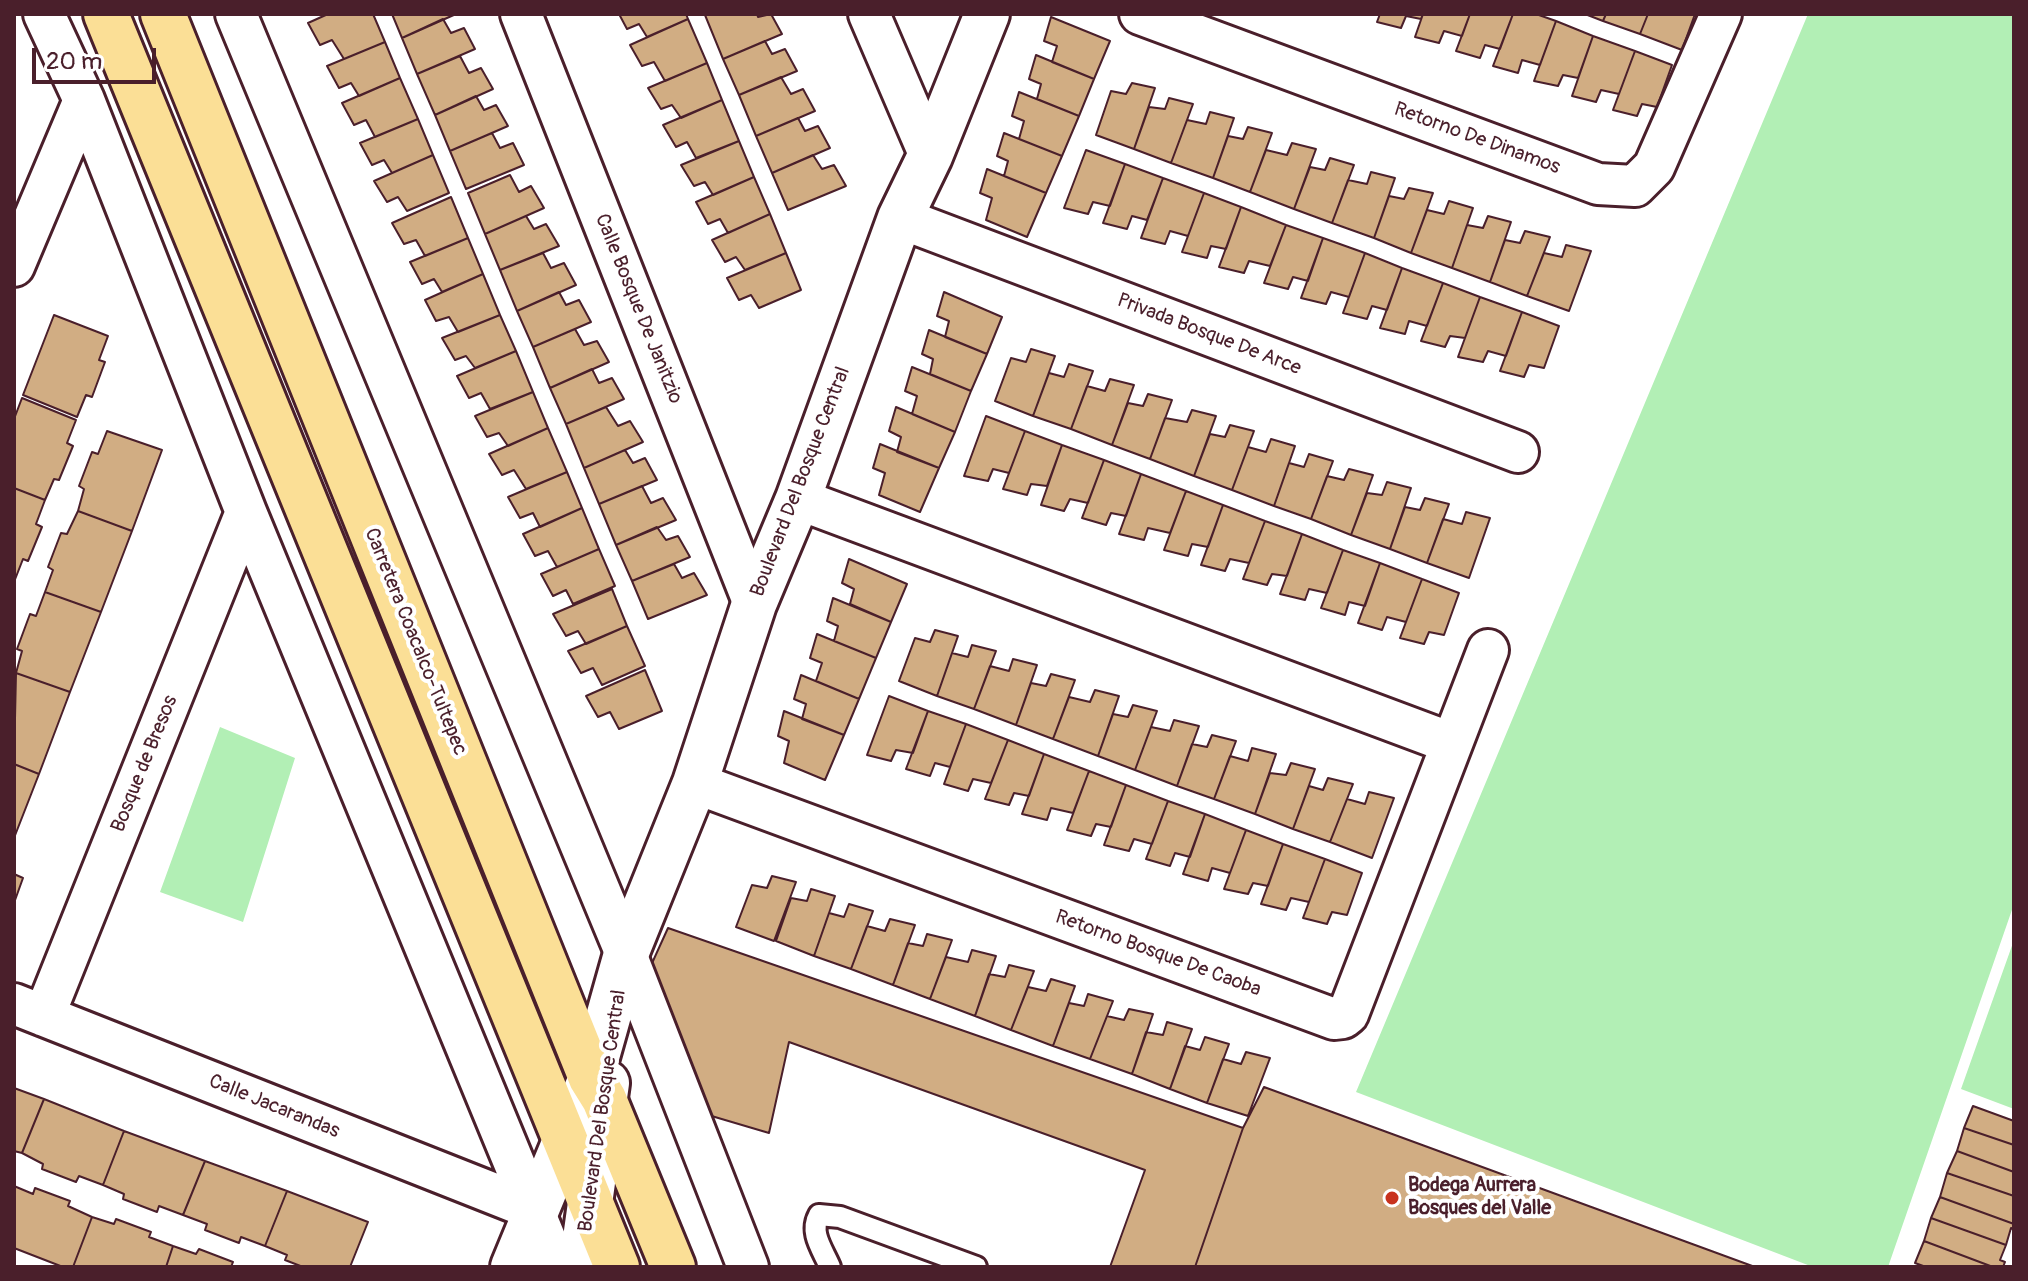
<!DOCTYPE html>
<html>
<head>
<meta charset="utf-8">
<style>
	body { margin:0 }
	#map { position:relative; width:2028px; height:1281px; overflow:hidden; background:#fff; font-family:Pangolin,sans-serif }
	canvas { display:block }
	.frame { position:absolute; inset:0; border:16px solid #4a1f2b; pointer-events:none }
	.scale { position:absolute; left:32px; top:48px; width:124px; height:36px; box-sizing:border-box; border:4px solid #4a1f2b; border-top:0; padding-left:10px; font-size:24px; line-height:28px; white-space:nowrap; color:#4a1f2b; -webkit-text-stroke:6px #fff; paint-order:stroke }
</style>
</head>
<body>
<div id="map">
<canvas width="2028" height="1281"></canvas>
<div class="frame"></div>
<div class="scale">20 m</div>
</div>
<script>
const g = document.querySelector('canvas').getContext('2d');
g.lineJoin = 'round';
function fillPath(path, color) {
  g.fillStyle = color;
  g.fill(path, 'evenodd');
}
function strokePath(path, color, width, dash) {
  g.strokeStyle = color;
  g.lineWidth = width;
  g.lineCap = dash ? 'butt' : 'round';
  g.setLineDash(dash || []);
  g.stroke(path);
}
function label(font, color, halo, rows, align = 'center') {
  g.font = font + ' Pangolin,sans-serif';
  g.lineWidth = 8;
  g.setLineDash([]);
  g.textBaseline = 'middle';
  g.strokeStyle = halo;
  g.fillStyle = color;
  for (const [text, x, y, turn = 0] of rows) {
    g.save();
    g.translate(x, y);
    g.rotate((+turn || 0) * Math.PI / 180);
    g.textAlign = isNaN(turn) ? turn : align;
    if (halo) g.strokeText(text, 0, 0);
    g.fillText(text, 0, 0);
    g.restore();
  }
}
fillPath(new Path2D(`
	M1808 14H2014V904L1888 1267H1813L1356 1092Z
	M220 727 295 758 243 922 160 892Z
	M2014 940V1109L1961 1089Z`), '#b2efb5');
const building = new Path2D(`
	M328 14H373L385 42 344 59 332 40 320 45 308 23Z
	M392 14H456L402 38Z
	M619 14H686L688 19 647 37 639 24 627 29Z
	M757 14 758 17 771 14 782 34 723 59 705 15Z
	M1380 14H1423L1421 19 1406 16 1401 28 1377 22Z
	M1423 14H1470L1462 36 1444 31 1439 43 1415 37Z
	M1470 14H1513L1500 49 1485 45 1480 58 1456 51Z
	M1513 14H1536L1556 21 1540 65 1522 60 1518 73 1493 66Z
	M1585 14H1606L1603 21Z
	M1606 14H1648L1640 34 1603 21Z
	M1648 14H1695L1682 50 1640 34Z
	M1051 17 1110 41 1094 79 1052 62 1057 46 1044 41Z
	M443 19 451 33 464 28 475 49 417 74 402 38Z
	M688 19 707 63 665 81 654 62 642 66 630 45Z
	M1556 21 1593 36 1578 78 1563 75 1558 86 1534 81Z
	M1593 36 1635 51 1619 94 1601 90 1596 102 1572 96Z
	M765 41 772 54 785 49 797 71 739 95 723 59Z
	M385 42 400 78 359 96 351 83 339 88 327 66Z
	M1635 51 1672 65 1657 107 1642 104 1637 116 1613 110Z
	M1036 55 1094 79 1079 116 1037 99 1041 84 1029 79Z
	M460 56 469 73 481 68 493 89 435 115 417 74Z
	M707 63 722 100 681 118 672 105 661 109 648 88Z
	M781 77 791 94 803 89 815 111 756 136 739 95Z
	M400 78 418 119 375 137 366 120 354 125 342 103Z
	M1132 83 1155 88 1134 149 1096 135 1111 91 1126 94Z
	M1019 92 1079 116 1062 156 1019 139 1024 121 1012 116Z
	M476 96 484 110 496 105 508 126 450 151 435 115Z
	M1169 98 1193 104 1171 163 1134 149 1149 107 1165 109Z
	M722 100 739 141 696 158 687 142 676 147 663 125Z
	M1210 112 1234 118 1213 178 1171 163 1187 120 1206 124Z
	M798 118 805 131 818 126 830 148 772 173 756 136Z
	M418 119 433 155 392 173 384 160 372 165 360 143Z
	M1248 127 1272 133 1250 192 1213 178 1228 136 1243 139Z
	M492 133 500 148 513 143 524 165 466 189 450 151Z
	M1004 133 1062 156 1046 193 1004 176 1008 161 997 156Z
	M739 141 754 177 713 195 705 182 694 186 681 165Z
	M1292 143 1316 149 1294 209 1250 192 1266 150 1287 155Z
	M1086 150 1125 164 1110 206 1093 202 1088 214 1064 208Z
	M433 155 449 193 407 211 398 197 387 202 374 181Z
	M813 155 822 169 834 165 846 186 788 210 772 173Z
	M1330 158 1354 165 1332 223 1294 209 1310 167 1325 170Z
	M1125 164 1163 178 1147 220 1132 216 1127 229 1103 223Z
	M987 169 1046 193 1027 237 986 220 992 198 980 193Z
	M1371 172 1395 178 1374 238 1332 223 1348 180 1367 184Z
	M510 175 519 192 531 186 544 208 485 234 468 193Z
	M754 177 770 214 728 233 720 219 708 224 696 202Z
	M1163 178 1204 193 1188 236 1170 231 1165 244 1141 238Z
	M1409 188 1433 193 1411 253 1374 238 1389 196 1404 199Z
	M1204 193 1241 207 1226 249 1211 246 1207 258 1182 252Z
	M451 197 468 238 425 256 416 240 404 244 392 223Z
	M1449 201 1473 208 1452 268 1411 253 1427 210 1444 214Z
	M1241 207 1286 225 1270 266 1249 261 1244 273 1219 267Z
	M770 214 786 253 745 270 736 257 725 262 712 240Z
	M526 216 534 229 546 224 559 246 500 270 485 234Z
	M1488 216 1511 222 1490 282 1452 268 1467 225 1483 228Z
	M1286 225 1323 238 1308 281 1293 277 1288 289 1264 283Z
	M1525 231 1550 237 1527 296 1490 282 1505 240 1520 243Z
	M468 238 483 274 442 292 434 279 422 284 410 262Z
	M1323 238 1365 253 1349 297 1331 292 1326 304 1301 298Z
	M1566 245 1591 251 1569 311 1527 296 1544 253 1562 257Z
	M543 253 551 268 564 263 576 285 517 311 500 270Z
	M786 253 801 290 759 308 751 295 739 300 727 278Z
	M1365 253 1402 268 1387 310 1372 306 1367 319 1343 313Z
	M1402 268 1443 283 1427 326 1409 321 1405 334 1380 328Z
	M483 274 500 315 458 332 449 317 436 321 425 300Z
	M1443 283 1480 297 1465 338 1450 336 1445 347 1421 341Z
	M559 292 566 305 579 300 591 322 533 347 517 311Z
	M944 292 1002 317 987 354 945 337 949 321 937 316Z
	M1480 297 1522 312 1506 356 1488 351 1483 362 1458 357Z
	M1522 312 1559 326 1544 368 1529 365 1524 377 1500 371Z
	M54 315 108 336 99 360 105 362 92 397 86 395 77 417 23 395Z
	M500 315 516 351 475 368 466 356 455 360 442 338Z
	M575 329 584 345 597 341 609 362 550 388 533 347Z
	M929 330 987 354 971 391 930 374 933 359 922 354Z
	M1031 349 1055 356 1033 416 995 401 1011 358 1026 362Z
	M516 351 533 392 490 409 481 393 469 398 457 376Z
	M1069 364 1093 371 1071 429 1033 416 1049 373 1064 377Z
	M912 367 971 391 955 432 912 414 917 396 905 391Z
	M592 369 599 383 612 378 624 399 566 424 550 388Z
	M1110 379 1134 385 1112 445 1071 429 1087 386 1105 391Z
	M533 392 548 428 508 446 499 433 487 437 475 416Z
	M1148 394 1172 400 1150 459 1112 445 1128 403 1143 406Z
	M22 398 76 420 67 443 73 446 59 480 54 479 45 500 14 488V419Z
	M606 407 618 426 630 421 643 442 584 468 566 424Z
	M896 407 955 432 939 468 897 452 901 437 889 431Z
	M1192 410 1216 416 1194 476 1150 459 1165 418 1187 422Z
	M986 416 1025 431 1009 473 993 469 988 481 964 476Z
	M1230 425 1254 431 1232 490 1194 476 1210 434 1225 437Z
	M548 428 567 472 526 489 514 470 502 475 489 454Z
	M107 431 162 450 132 531 78 511 84 489 79 486 92 452 98 454Z
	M1025 431 1062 445 1047 486 1031 484 1027 495 1003 489Z
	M1271 439 1295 446 1274 506 1232 490 1248 447 1266 452Z
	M880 444 939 468 920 512 879 495 885 473 873 468Z
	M1062 445 1104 460 1088 503 1070 499 1064 511 1041 505Z
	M625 450 633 463 645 458 657 480 599 504 584 468Z
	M1309 454 1333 461 1311 519 1274 506 1289 463 1304 467Z
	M1104 460 1141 474 1126 516 1111 513 1106 525 1082 518Z
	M1349 469 1373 475 1351 535 1311 519 1327 476 1344 480Z
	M567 472 582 508 540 527 533 513 520 518 508 497Z
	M1141 474 1186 491 1170 533 1148 528 1144 540 1119 534Z
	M1387 482 1411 488 1390 549 1351 535 1367 493 1382 495Z
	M642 486 651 503 663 498 676 520 616 545 599 504Z
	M14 488 45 500 36 524 42 527 28 561 23 559 14 582Z
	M1186 491 1223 505 1208 547 1192 544 1188 556 1164 550Z
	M1425 498 1449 504 1427 563 1390 549 1405 507 1420 510Z
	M1223 505 1265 521 1249 563 1230 559 1225 571 1201 565Z
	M582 508 599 549 557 567 548 551 535 556 523 534Z
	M78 511 132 531 101 612 45 592 53 570 48 567 61 533 67 534Z
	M1466 512 1490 518 1469 578 1427 563 1443 519 1462 524Z
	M1265 521 1302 534 1287 576 1272 574 1267 585 1243 579Z
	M657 527 666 540 678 536 690 557 632 581 616 545Z
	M1302 534 1343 550 1327 593 1309 589 1305 600 1280 594Z
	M599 549 615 586 573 604 566 590 553 596 541 574Z
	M1343 550 1380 563 1365 606 1349 602 1345 615 1321 608Z
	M849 559 907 584 891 622 850 604 854 589 842 583Z
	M1380 563 1422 579 1406 622 1387 617 1382 630 1358 623Z
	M674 564 682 578 694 573 707 595 648 619 632 581Z
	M1422 579 1459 593 1444 635 1429 632 1424 644 1400 638Z
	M612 589 627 626 586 644 578 631 566 636 553 614Z
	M45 592 101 612 70 692 16 673 22 651 17 649 30 614 36 616Z
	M833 598 891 622 876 658 834 641 838 626 827 621Z
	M627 626 645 666 602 685 593 668 581 673 568 651Z
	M935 630 958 636 937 696 899 681 915 638 930 642Z
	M817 634 876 658 859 699 816 681 822 663 810 658Z
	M972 645 996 651 974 709 937 696 952 653 968 657Z
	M1013 659 1037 665 1016 725 974 709 990 666 1009 671Z
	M645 670 662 711 619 729 610 712 598 717 586 696Z
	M16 673 70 692 39 774 14 764Z
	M1051 674 1075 680 1053 739 1016 725 1031 683 1046 686Z
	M801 675 859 699 844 735 802 719 806 704 794 699Z
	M1095 690 1119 696 1098 756 1053 739 1069 697 1090 702Z
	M889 696 928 711 913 753 896 750 891 761 867 755Z
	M1133 705 1157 711 1135 770 1098 756 1113 714 1128 717Z
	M784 711 844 735 825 780 784 763 789 741 778 736Z
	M928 711 966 724 950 767 935 763 930 776 906 769Z
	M1174 720 1199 726 1177 786 1135 770 1151 727 1170 731Z
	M966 724 1008 740 991 783 973 779 968 791 944 784Z
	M1212 735 1236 741 1214 799 1177 786 1192 744 1207 747Z
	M1008 740 1044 754 1029 796 1014 793 1009 805 985 799Z
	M1252 748 1276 754 1255 814 1214 799 1230 756 1248 761Z
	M1044 754 1089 771 1073 813 1051 808 1047 820 1022 814Z
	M1291 763 1315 769 1293 829 1255 814 1270 773 1286 775Z
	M14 764 39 774 14 838Z
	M1089 771 1126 785 1111 827 1096 824 1091 836 1067 830Z
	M1328 778 1353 784 1330 842 1293 829 1309 786 1323 790Z
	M1126 785 1168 801 1152 844 1134 839 1129 851 1104 845Z
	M1369 792 1394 798 1372 858 1330 842 1347 799 1365 804Z
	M1168 801 1205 814 1190 857 1175 853 1170 866 1146 859Z
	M1205 814 1246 830 1230 873 1212 868 1208 881 1183 874Z
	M1246 830 1283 844 1268 886 1253 883 1248 894 1224 889Z
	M1283 844 1325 859 1309 902 1291 898 1286 910 1261 904Z
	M1325 859 1362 873 1347 915 1332 912 1327 924 1303 918Z
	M14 874 23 878 14 903Z
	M772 876 796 882 774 941 736 927 752 885 767 888Z
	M811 889 835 896 814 956 776 941 791 898 807 901Z
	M849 904 873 911 851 969 814 956 829 913 844 917Z
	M890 919 915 925 893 985 851 969 867 926 885 931Z
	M668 928 1243 1128 1195 1267H1110L1145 1170 789 1042 769 1133 698 1112 648 972Z
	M927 934 952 940 930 999 893 985 908 943 923 946Z
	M972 950 996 956 975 1016 930 999 946 957 968 962Z
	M1009 965 1034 971 1011 1030 975 1016 989 974 1005 977Z
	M1051 979 1075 986 1053 1046 1011 1030 1028 987 1046 991Z
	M1088 994 1113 1001 1090 1059 1053 1046 1069 1003 1084 1006Z
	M1129 1009 1153 1014 1132 1074 1090 1059 1107 1016 1124 1020Z
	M1167 1022 1192 1029 1170 1089 1132 1074 1146 1032 1163 1035Z
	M1205 1037 1229 1044 1207 1103 1170 1089 1185 1046 1200 1050Z
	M1246 1052 1270 1058 1248 1116 1207 1103 1223 1059 1241 1064Z
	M1264 1087 1755 1267H1195L1243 1128Z
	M14 1088 44 1099 22 1153 14 1151Z
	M44 1099 124 1131 103 1185 79 1176 76 1182 42 1169 43 1164 22 1153Z
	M1973 1106 2014 1121V1145L1964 1128Z
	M1964 1128 2014 1145V1172L1957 1151Z
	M124 1131 205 1161 183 1215 159 1206 157 1212 123 1199 124 1194 103 1185Z
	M1957 1151 2014 1172V1196L1947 1173Z
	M205 1161 287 1191 265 1246 241 1237 239 1243 205 1230 207 1224 183 1215Z
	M1947 1173 2014 1196V1224L1940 1197Z
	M14 1186 33 1194 35 1188 70 1201 68 1206 92 1217 73 1267H63L14 1248Z
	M287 1191 368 1222 350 1267H303L285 1260 287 1255 265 1246Z
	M1940 1197 2014 1224V1229L2011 1228 2006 1245 1931 1218Z
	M92 1217 114 1224 116 1219 151 1232 149 1237 173 1246 166 1267H73Z
	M1931 1218 2006 1245 2000 1260 2005 1262 2003 1267H1993L1924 1241Z
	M1924 1241 1993 1267H1926L1915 1263Z
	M173 1246 196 1254 199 1249 233 1262 231 1267H166Z`);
fillPath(building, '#d1ad83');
strokePath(building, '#4a1f2b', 2);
const lane = new Path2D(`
	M830 1267C823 1250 809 1233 819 1215L840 1217 976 1267`);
const street = new Path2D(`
	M44 14 84 100 246 512 557 1267
	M236 14 626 954 748 1267
	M521 14 754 604
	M869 14 930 156
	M1140 14 1598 184 1635 186 1654 167 1721 14
	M900 218 1518 452
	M14 266 84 100
	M798 499 1451 743
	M695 783 1334 1019 1343 1018 1348 1014 1488 650
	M14 1004 535 1210
	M44 1016 246 512`);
const secondary = new Path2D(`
	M513 1267 591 1078 626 954 695 783 754 604 798 499 900 218 930 156 987 14
	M581 1267 607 1083`);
const primary = new Path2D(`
	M106 14 617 1267
	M163 14 591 1078 604 1099 673 1267`);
strokePath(lane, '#4a1f2b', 26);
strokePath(street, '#4a1f2b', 46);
strokePath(secondary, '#4a1f2b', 50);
strokePath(primary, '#4a1f2b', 50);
strokePath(lane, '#fff', 20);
strokePath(street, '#fff', 40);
strokePath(secondary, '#fff', 44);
strokePath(primary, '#fbdf96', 44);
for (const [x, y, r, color] of [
	[1392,1198,8,"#c8321e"]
]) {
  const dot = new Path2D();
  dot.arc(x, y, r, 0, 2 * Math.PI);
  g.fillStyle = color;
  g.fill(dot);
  strokePath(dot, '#fff', 3);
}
label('20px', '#4a1f2b', '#fff', [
	["Retorno De Dinamos",1477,139,20],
	["Calle Bosque De Janitzio",638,309,68],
	["Privada Bosque De Arce",1209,335,21],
	["Boulevard Del Bosque Central",801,482,-69],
	["Carretera Coacalco-Tultepec",415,642,68],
	["Bosque de Bresos",145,764,-68],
	["Retorno Bosque De Caoba",1158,954,20],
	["Calle Jacarandas",274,1107,22],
	["Boulevard Del Bosque Central",603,1111,-82]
]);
label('bold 20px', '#4a1f2b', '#fff', [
	["Bodega Aurrera",1408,1186],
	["Bosques del Valle",1408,1209]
], 'left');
</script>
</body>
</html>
